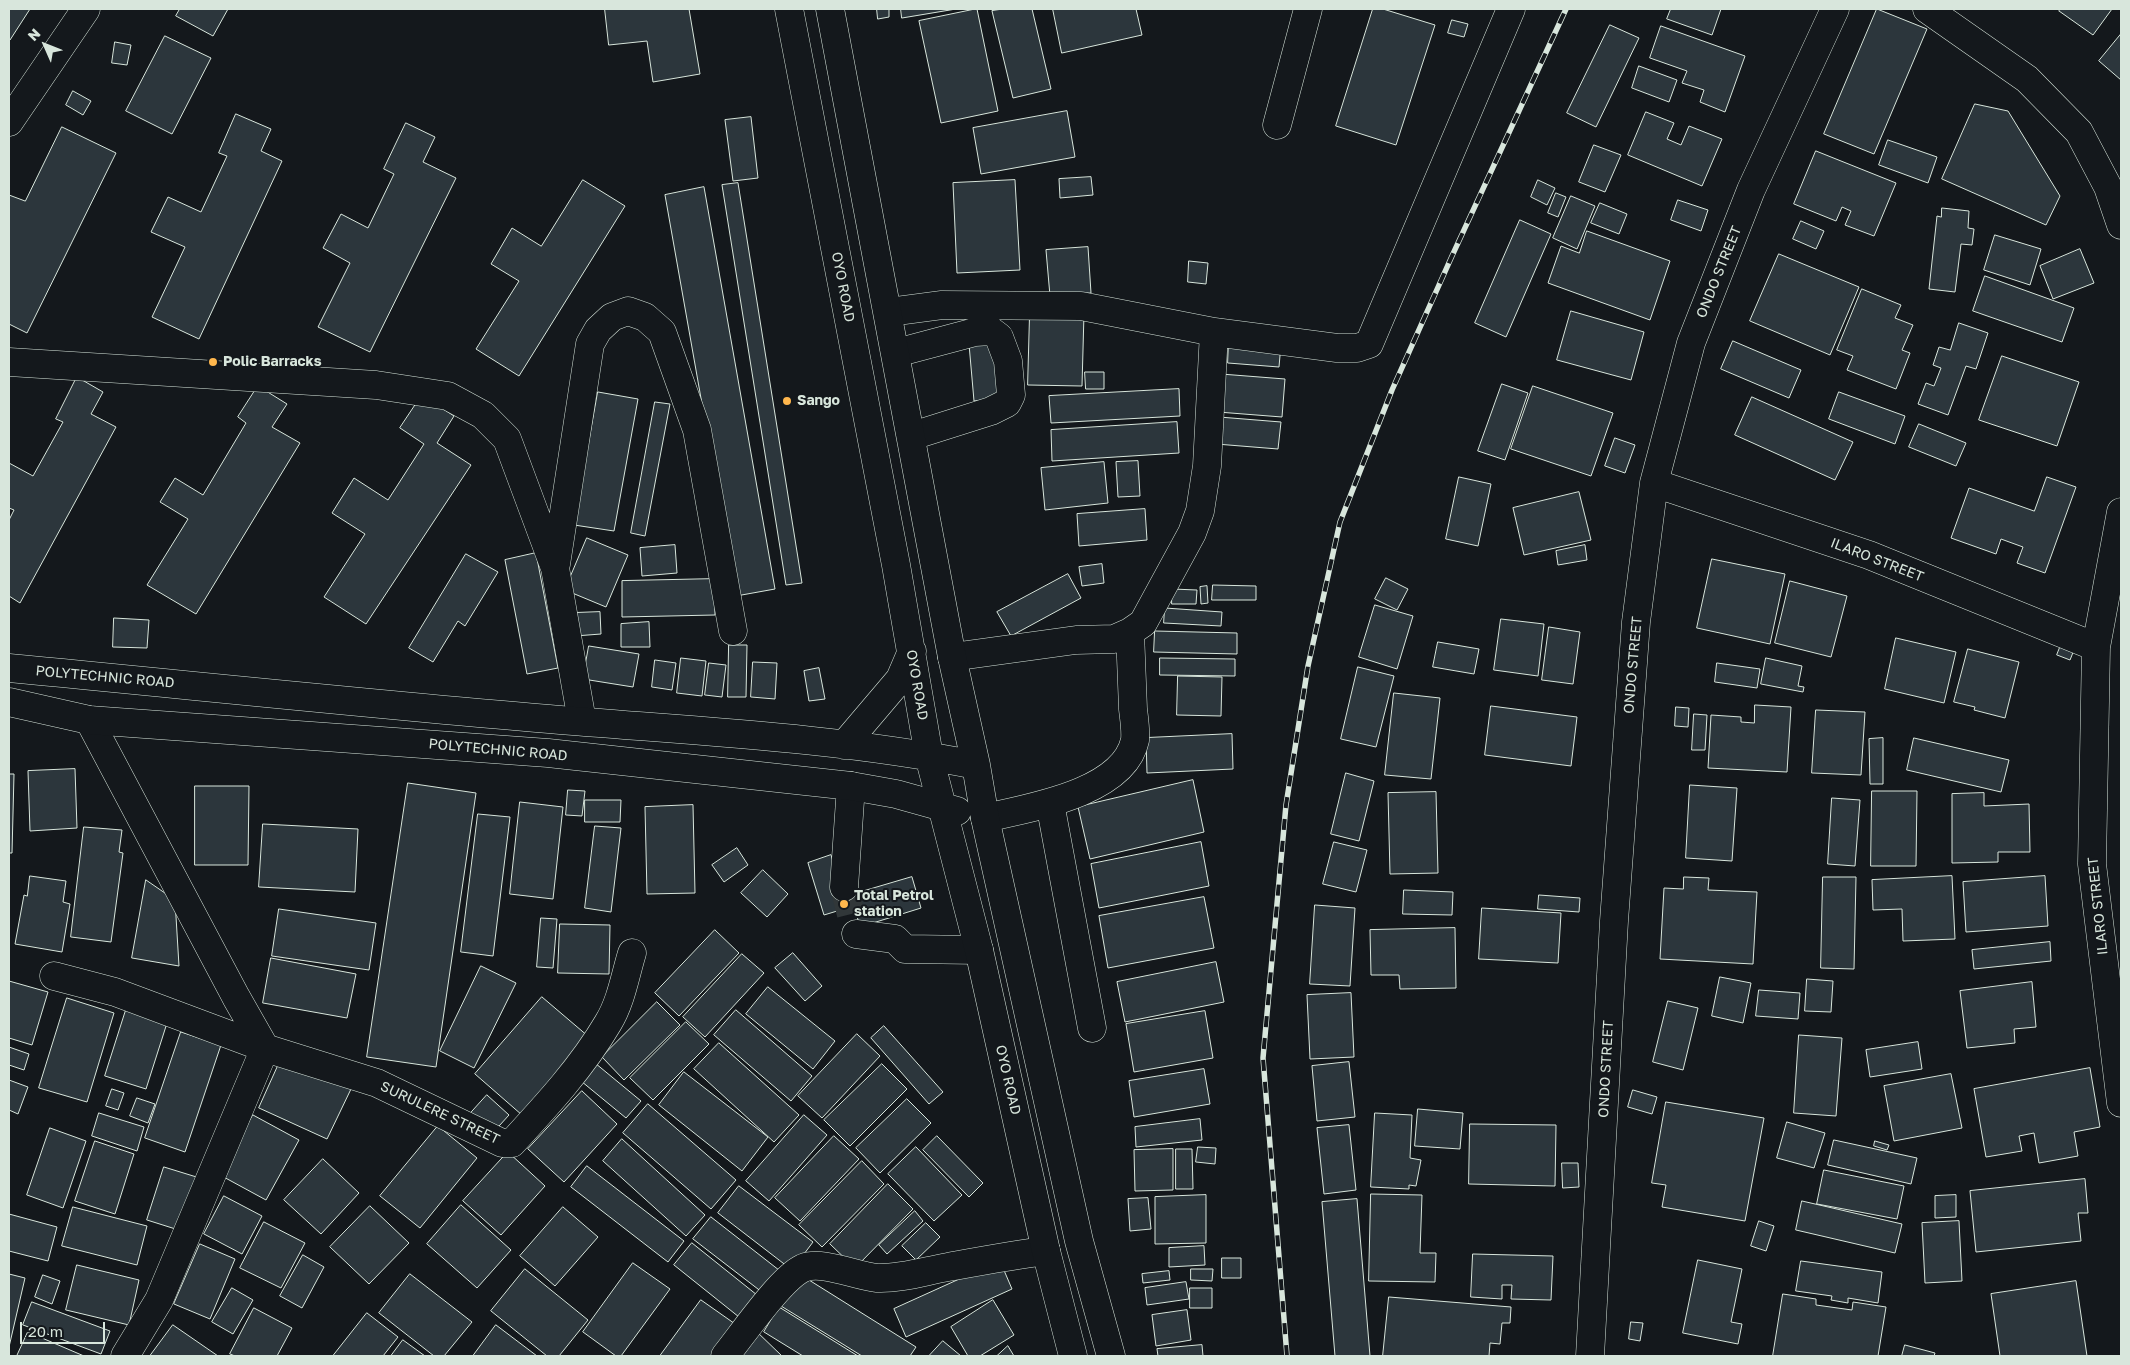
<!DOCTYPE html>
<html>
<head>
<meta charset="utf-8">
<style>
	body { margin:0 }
	#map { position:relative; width:2130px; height:1365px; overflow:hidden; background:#14181c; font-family:"Golos Text",sans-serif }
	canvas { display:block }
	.frame { position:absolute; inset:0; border:10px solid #d8e6dc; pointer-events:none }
	.north { position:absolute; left:20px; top:20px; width:50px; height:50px; -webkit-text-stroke:4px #14181c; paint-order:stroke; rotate:314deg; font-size:14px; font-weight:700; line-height:20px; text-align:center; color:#d8e6dc }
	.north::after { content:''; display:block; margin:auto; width:18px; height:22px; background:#d8e6dc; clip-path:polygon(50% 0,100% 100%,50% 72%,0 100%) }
	.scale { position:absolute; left:20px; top:1322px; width:85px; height:22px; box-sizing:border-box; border:2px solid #d8e6dc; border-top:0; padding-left:6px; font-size:15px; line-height:18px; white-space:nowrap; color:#d8e6dc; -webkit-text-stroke:4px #14181c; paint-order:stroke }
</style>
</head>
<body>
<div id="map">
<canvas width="2130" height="1365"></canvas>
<div class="frame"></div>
<div class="north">N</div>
<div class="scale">20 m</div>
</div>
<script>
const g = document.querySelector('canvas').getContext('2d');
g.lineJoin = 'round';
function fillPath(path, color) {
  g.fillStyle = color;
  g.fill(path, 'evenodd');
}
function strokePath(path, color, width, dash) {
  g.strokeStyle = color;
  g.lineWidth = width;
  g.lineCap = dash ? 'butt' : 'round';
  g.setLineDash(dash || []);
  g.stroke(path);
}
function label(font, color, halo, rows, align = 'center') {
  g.font = font + ' "Golos Text",sans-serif';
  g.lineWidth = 4;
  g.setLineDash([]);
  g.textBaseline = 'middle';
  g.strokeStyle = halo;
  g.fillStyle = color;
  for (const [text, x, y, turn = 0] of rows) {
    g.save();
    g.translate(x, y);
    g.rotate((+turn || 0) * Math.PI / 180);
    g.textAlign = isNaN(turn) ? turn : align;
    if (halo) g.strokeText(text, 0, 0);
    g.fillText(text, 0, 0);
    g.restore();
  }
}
const building = new Path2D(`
	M9 9H30L10 40H9Z
	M180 9H228L213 36 176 16Z
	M605 9H689L700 74 653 82 647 41 609 45Z
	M877 9H889V17L878 19Z
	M901 9H956L902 18Z
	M977 9 998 111 941 123 919 21Z
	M1003 9H1032L1051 89 1013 98 992 11Z
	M1053 9H1136L1142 35 1062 53Z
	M1373 9H1383L1435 25 1396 145 1336 126Z
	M1671 9H1721L1712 35 1667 19Z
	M1877 9 1927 29 1874 154 1824 134Z
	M2061 9H2112L2093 35 2059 11Z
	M1452 20 1468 24 1464 37 1448 33Z
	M1610 25 1639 38 1596 127 1567 113Z
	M1661 26 1745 56 1725 112 1700 102 1704 90 1682 83 1687 71 1650 58Z
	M2121 34V80L2099 61Z
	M165 36 211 58 172 134 126 111Z
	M115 42 131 45 127 65 112 63Z
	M1639 66 1677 80 1669 102 1632 88Z
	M73 91 91 101 83 115 66 105Z
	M1975 104 2008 111 2060 196 2046 225 1942 179Z
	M1067 111 1075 157 981 174 973 128Z
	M1646 112 1674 123 1667 139 1681 145 1689 126 1722 139 1702 186 1628 155Z
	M236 114 271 129 261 151 282 161 199 339 152 317 185 247 151 232 168 197 201 212 227 156 219 153Z
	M751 117 758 178 733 181 725 120Z
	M406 123 435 137 423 162 456 178 370 352 318 327 350 263 323 248 341 214 368 228 394 174 384 169Z
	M62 127 116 153 27 333 9 324V195L25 201Z
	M1888 140 1937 157 1928 183 1879 165Z
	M1594 145 1621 155 1605 192 1579 182Z
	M1816 151 1896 183 1874 236 1845 225 1851 211 1842 207 1836 221 1794 204Z
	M1091 177 1093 195 1060 198 1059 179Z
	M583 180 625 206 519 376 476 349 519 281 491 264 512 228 541 246Z
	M1015 180 1020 270 957 273 953 183Z
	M1538 180 1555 188 1547 205 1531 197Z
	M738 183 802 583 786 585 722 185Z
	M704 187 775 589 736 596 665 195Z
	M1556 193 1566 197 1558 217 1548 213Z
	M1571 196 1595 206 1577 249 1553 238Z
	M1678 200 1708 210 1701 231 1671 220Z
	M1600 203 1627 214 1619 234 1591 223Z
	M1942 208 1969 211 1968 228 1974 229 1972 245 1961 244 1955 292 1929 289 1937 216 1941 217Z
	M1520 220 1551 234 1506 337 1475 323Z
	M1801 221 1824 231 1816 249 1793 239Z
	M1587 231 1670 261 1650 320 1548 283 1561 246 1579 253Z
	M1995 235 2041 249 2030 285 1984 270Z
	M1088 247 1091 293 1050 296 1046 250Z
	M2080 249 2094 283 2053 299 2040 266Z
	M1779 254 1859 287 1830 355 1750 321Z
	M1189 261 1208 263 1206 284 1188 282Z
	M1985 276 2074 308 2062 342 1973 311Z
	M1862 289 1901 305 1895 318 1913 325 1902 350 1910 353 1896 389 1847 370 1853 356 1837 350Z
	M1571 311 1644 332 1631 380 1557 360Z
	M1030 313H1084L1082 386 1028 385Z
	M1959 323 1988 333 1976 369 1966 366 1948 415 1918 404 1926 383 1934 386 1941 368 1933 365 1939 347 1950 350Z
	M1229 340 1281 344 1279 367 1228 363Z
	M998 341 1003 398 974 401 969 344Z
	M1733 341 1801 370 1789 398 1721 369Z
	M2002 356 2079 382 2057 446 1979 420Z
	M1085 372H1104V389H1086Z
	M1221 374 1285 379 1282 417 1218 412Z
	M77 377 103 392 91 414 116 427 20 603 9 596V520L14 510 9 508V463L33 476 63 422 56 419Z
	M1502 384 1528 393 1505 460 1478 451Z
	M258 386 287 404 272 427 300 443 196 614 147 585 188 519 160 502 175 478 203 495 246 423 238 417Z
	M1533 386 1613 413 1591 476 1511 449Z
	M1179 389 1180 416 1051 423 1049 396Z
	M598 392 638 399 614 531 574 525Z
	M1839 392 1905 416 1895 444 1829 419Z
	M422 395 454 416 437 443 471 465 366 624 324 597 365 534 332 513 354 478 388 500 424 444 400 428Z
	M1752 397 1853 442 1835 480 1735 435Z
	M655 402 670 404 645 536 631 533Z
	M1219 417 1281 422 1278 449 1216 444Z
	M1177 422 1179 453 1052 461 1051 430Z
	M1919 424 1966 443 1956 466 1909 447Z
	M1615 438 1635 445 1625 473 1605 466Z
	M1138 461 1140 496 1118 497 1116 462Z
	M1104 462 1108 503 1045 510 1041 468Z
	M1459 477 1491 484 1478 546 1446 539Z
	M2047 477 2076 487 2045 573 2017 563 2023 547 2001 539 1996 554 1951 538 1969 488 2034 511Z
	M1579 492 1591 540 1524 555 1513 508Z
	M1145 509 1147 540 1079 546 1077 514Z
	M587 538 628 555 606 607 565 590Z
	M675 545 677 573 642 576 640 548Z
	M1585 545 1587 560 1558 565 1556 551Z
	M536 553 558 668 527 674 505 560Z
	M466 554 498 572 465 626 458 621 433 662 409 648Z
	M1712 559 1785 574 1770 644 1697 628Z
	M1102 564 1104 583 1082 586 1079 567Z
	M1068 574 1081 598 1011 636 997 612Z
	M1386 578 1408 589 1397 610 1375 599Z
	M715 579V615L622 617V581Z
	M1790 581 1847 596 1831 657 1775 643Z
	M1213 585 1256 586V600H1212Z
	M1207 586 1208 603 1201 604 1200 587Z
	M1172 589 1197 590 1196 604H1172Z
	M1375 605 1413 616 1397 669 1359 657Z
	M1165 608 1222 612 1221 626 1164 623Z
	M600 612 601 634 575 636 574 613Z
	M114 618 149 620 147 648 113 647Z
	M1501 619 1544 624 1538 676 1494 670Z
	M649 622 650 647H621V624Z
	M1549 627 1580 632 1573 684 1542 680Z
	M1155 631 1237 633V654L1154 652Z
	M1896 638 1956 652 1944 703 1885 689Z
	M1438 642 1479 649 1474 674 1433 667Z
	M729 645H747L746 697H728Z
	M2061 645 2074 650 2070 660 2057 655Z
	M589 646 639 654 633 687 583 679Z
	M1968 649 2019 662 2005 718 1974 710 1975 707 1954 702Z
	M681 658 706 661 702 696 677 693Z
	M1160 658 1235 659V676L1160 675Z
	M1766 658 1802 666 1798 686 1804 687 1803 692 1761 684Z
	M655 660 676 663 672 690 652 687Z
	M753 662 777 663 775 699 751 697Z
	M709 663 726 665 722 697 705 695Z
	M1717 663 1760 669 1757 688 1715 682Z
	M1358 667 1394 676 1376 747 1341 739Z
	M819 668 825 699 809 701 804 671Z
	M1178 676 1222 677 1221 716 1177 715Z
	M1394 693 1440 698 1431 779 1385 775Z
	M1755 705 1791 707 1787 772 1708 768 1711 715 1741 717V722L1754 723Z
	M1491 706 1577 717 1571 766 1485 755Z
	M1676 707 1689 708 1688 727 1675 726Z
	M1816 710 1865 712 1861 775 1812 773Z
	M1694 714 1707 715 1705 750H1692Z
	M1232 734 1233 769 1147 773 1146 738Z
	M1883 738V784H1870L1869 739Z
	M1914 738 2009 760 2001 792 1907 770Z
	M75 769 77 828 30 831 28 771Z
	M1346 773 1374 781 1359 841 1331 834Z
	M9 774H14L12 853H9Z
	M1193 780 1204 832 1090 859 1078 807Z
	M408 783 476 793 436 1067 367 1057Z
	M1690 785 1737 788 1732 861 1686 858Z
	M195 786H249L248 865H195Z
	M568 790 585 791 582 816 566 815Z
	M1872 791H1917L1916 866H1871Z
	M1436 792 1438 873 1390 874 1388 793Z
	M1984 793V806L2029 804 2030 852H1998V862L1952 863V794Z
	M1832 798 1860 800 1855 866 1828 864Z
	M585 800H621L620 822H585Z
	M520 802 563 807 553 899 510 894Z
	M693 805 695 893 647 894 645 807Z
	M478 814 510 817 493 956 461 952Z
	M263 824 358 829 355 892 259 887Z
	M595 826 621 828 611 912 585 908Z
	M84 827 122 830 119 852 123 853 111 942 71 937Z
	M1201 842 1209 886 1099 908 1091 864Z
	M1334 842 1367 850 1356 892 1323 884Z
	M737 848 748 865 724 882 712 865Z
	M831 855 847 908 824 915 808 863Z
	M763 870 788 894 767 917 741 893Z
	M30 876 66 881 63 902 70 904 62 952 15 944 24 895 27 896Z
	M1952 876 1955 939 1903 941 1902 909 1873 910 1872 880Z
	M2045 876 2048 926 1966 932 1963 882Z
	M912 877 921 908 860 927 851 895Z
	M1684 877 1709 878 1708 890 1757 892 1753 964 1660 959 1664 888 1683 889Z
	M1823 877H1856L1854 969 1821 968Z
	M146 880 175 900 179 966 132 958Z
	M1404 890 1453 892 1452 915 1403 914Z
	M1539 895 1580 898 1579 912 1538 909Z
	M1204 897 1214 948 1108 968 1099 916Z
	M1315 905 1355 908 1350 986 1310 984Z
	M1482 908 1561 913 1558 963 1479 959Z
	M279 909 376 923 369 970 272 956Z
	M541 918 557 919 553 968 537 967Z
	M560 924 610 925 609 974 558 973Z
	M1455 928 1456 988 1400 989 1399 975H1371L1370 930Z
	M715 930 739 953 679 1016 655 993Z
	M2050 942 2051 961 1974 969 1972 950Z
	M793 953 822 986 805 1001 775 968Z
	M742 954 764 973 705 1037 683 1017Z
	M271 958 356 974 347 1018 263 1003Z
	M1216 962 1224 1002 1125 1022 1117 982Z
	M481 966 516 983 474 1068 440 1051Z
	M1720 977 1751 983 1743 1023 1712 1016Z
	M1807 979 1833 981 1831 1012 1805 1011Z
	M9 981 48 992 32 1045 9 1038Z
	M2032 982 2036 1027 2014 1029 2015 1043 1967 1048 1960 991Z
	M768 987 835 1041 813 1069 746 1014Z
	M1759 990 1800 993 1798 1019 1756 1016Z
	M1351 993 1354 1057 1310 1059 1307 995Z
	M542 997 589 1037 522 1115 475 1074Z
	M67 998 114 1013 87 1102 39 1088Z
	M1668 1001 1698 1008 1683 1070 1653 1062Z
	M657 1002 680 1025 624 1080 602 1057Z
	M126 1010 167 1023 146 1089 105 1076Z
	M736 1010 812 1076 791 1101 714 1035Z
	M1205 1011 1213 1058 1134 1072 1126 1024Z
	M686 1022 709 1044 653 1100 630 1078Z
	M884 1026 943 1092 929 1104 871 1038Z
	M181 1032 221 1045 185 1152 145 1138Z
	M857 1034 880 1056 822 1118 798 1096Z
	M1799 1035 1842 1038 1836 1116 1794 1113Z
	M1918 1042 1922 1069 1870 1077 1866 1050Z
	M719 1043 799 1115 774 1142 694 1069Z
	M9 1047 29 1054 24 1070 9 1065Z
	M282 1057 351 1089 327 1139 259 1108Z
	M1349 1062 1355 1117 1317 1121 1312 1066Z
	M595 1063 641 1101 626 1118 581 1081Z
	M882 1064 907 1089 850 1146 824 1120Z
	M2090 1068 2100 1127 2074 1132 2078 1156 2039 1163 2034 1133 2019 1136 2022 1151 1986 1157 1974 1089Z
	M1204 1069 1210 1104 1134 1117 1129 1081Z
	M684 1072 768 1137 742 1171 659 1105Z
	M1951 1074 1962 1128 1894 1141 1884 1086Z
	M9 1080 28 1087 18 1114 9 1110Z
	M112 1089 124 1093 118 1110 106 1106Z
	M1633 1090 1657 1097 1652 1114 1628 1107Z
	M582 1091 617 1124 564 1182 528 1149Z
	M487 1095 509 1115 490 1136 469 1115Z
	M137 1098 155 1104 148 1123 130 1116Z
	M907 1099 931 1123 880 1173 856 1148Z
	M1666 1102 1764 1118 1745 1221 1662 1207 1666 1185 1652 1183Z
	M648 1104 736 1180 711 1209 623 1133Z
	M1418 1109 1463 1113 1460 1149 1415 1146Z
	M99 1113 144 1127 137 1151 92 1136Z
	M1375 1113 1412 1115 1410 1158 1421 1160 1416 1186 1409 1185V1189L1371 1187Z
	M253 1115 299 1140 266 1200 220 1175Z
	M804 1115 827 1135 769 1201 746 1181Z
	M1200 1119 1202 1140 1136 1147 1135 1127Z
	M1787 1122 1825 1133 1814 1168 1777 1158Z
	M1470 1124 1556 1125 1555 1186 1469 1184Z
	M1349 1125 1356 1190 1324 1194 1317 1128Z
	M438 1126 477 1158 420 1228 380 1196Z
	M50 1128 86 1141 63 1208 27 1195Z
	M834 1136 859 1159 800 1221 775 1198Z
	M937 1136 983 1183 969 1197 923 1150Z
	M622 1139 705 1215 686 1236 603 1161Z
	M1834 1140 1917 1158 1911 1184 1828 1165Z
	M95 1141 134 1154 115 1214 75 1201Z
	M1875 1141 1889 1145 1887 1150 1874 1146Z
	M916 1147 962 1195 934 1221 888 1174Z
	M1198 1147 1216 1148 1215 1164 1196 1162Z
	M1173 1149V1190L1135 1191 1134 1150Z
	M1176 1149H1192L1193 1189H1176Z
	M508 1152 545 1186 501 1235 463 1201Z
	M323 1159 359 1193 321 1234 284 1200Z
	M862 1161 884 1184 822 1247 799 1225Z
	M1562 1163H1578L1579 1187 1563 1188Z
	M587 1166 684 1241 668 1262 571 1187Z
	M164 1167 203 1179 185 1232 147 1220Z
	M1824 1170 1904 1186 1897 1219 1817 1204Z
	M2085 1179 2088 1213H2078L2081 1241 1976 1252 1970 1191Z
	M888 1184 913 1209 855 1268 830 1244Z
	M739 1186 813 1242 792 1270 718 1213Z
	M1371 1194 1422 1195 1420 1253H1436L1435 1282 1369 1281Z
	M1206 1195V1243L1155 1244V1197Z
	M1956 1195V1217L1935 1218V1196Z
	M224 1196 262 1216 242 1254 204 1234Z
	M1148 1198 1151 1229 1130 1231 1128 1199Z
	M1357 1199 1370 1356H1335L1322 1202Z
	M1802 1201 1902 1224 1895 1253 1796 1230Z
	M461 1205 511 1250 477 1288 427 1244Z
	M370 1206 409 1243 369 1284 330 1247Z
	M73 1207 147 1226 137 1265 62 1246Z
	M563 1207 598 1237 555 1286 520 1256Z
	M915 1211 923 1221 887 1254 879 1245Z
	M9 1214 57 1227 48 1261 9 1251Z
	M711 1217 784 1274 767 1296 693 1239Z
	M1759 1221 1774 1226 1766 1251 1751 1246Z
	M1959 1221 1962 1281 1925 1283 1922 1223Z
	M264 1222 305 1243 281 1288 240 1268Z
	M926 1223 940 1237 916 1260 902 1246Z
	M692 1243 762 1299 744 1321 674 1265Z
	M200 1244 235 1259 210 1319 174 1304Z
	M1204 1246 1205 1265 1169 1267V1248Z
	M1473 1254 1553 1256 1551 1300 1511 1299 1512 1285H1502V1299L1471 1297Z
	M303 1255 324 1267 302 1308 280 1296Z
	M1222 1258H1241V1278H1222Z
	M1698 1260 1742 1269 1731 1322 1742 1324 1738 1344 1683 1333Z
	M1000 1261 1012 1289 906 1337 894 1309Z
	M1801 1261 1882 1272 1878 1303 1848 1298V1303L1831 1300 1832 1296 1796 1291Z
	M633 1263 670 1289 621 1356H616L583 1332Z
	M77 1265 139 1280 129 1325 66 1310Z
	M525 1269 588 1320 559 1356H547L491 1311Z
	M1191 1269H1213L1212 1281 1191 1280Z
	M1169 1271 1170 1280 1143 1283 1142 1274Z
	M9 1274 25 1278 9 1347Z
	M410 1274 472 1322 444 1356H434L379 1313Z
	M43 1275 60 1281 52 1304 35 1297Z
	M801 1275 916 1347 910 1356H862L781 1306Z
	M2076 1281 2087 1356H2000L1991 1294Z
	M1186 1282 1189 1299 1147 1305 1145 1288Z
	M232 1288 253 1300 233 1334 212 1322Z
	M1190 1288H1212V1308H1190Z
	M1783 1294 1816 1299V1305L1852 1310 1853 1302 1886 1307 1878 1356H1773Z
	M1389 1297 1511 1307 1510 1323H1502L1500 1344 1490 1343 1489 1356H1383Z
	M701 1300 738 1326 717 1356H660Z
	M993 1300 1014 1335 980 1356H968L951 1327Z
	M32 1302 110 1331 101 1354 23 1325Z
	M779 1307 858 1356H803L764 1332Z
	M254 1308 292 1328 277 1356H235L230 1354Z
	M1187 1310 1191 1340 1156 1346 1152 1315Z
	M367 1313 398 1337 383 1356H333Z
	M1631 1322 1643 1323 1640 1341 1629 1339Z
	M173 1325 218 1356H150Z
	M496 1325 537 1356H473Z
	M754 1329 782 1356H729Z
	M28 1332 84 1356H17Z
	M403 1340 425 1356H391Z
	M943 1341 961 1356H929Z
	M1202 1345 1203 1356H1158L1157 1349Z
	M1905 1345 1935 1353 1934 1356H1902Z
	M1008 1346 1014 1356H997Z`);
fillPath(building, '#2c363c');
strokePath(building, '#d8e6dc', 1);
strokePath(new Path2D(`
	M844 887 856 934`), '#313739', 28, [28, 14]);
const minor = new Path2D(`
	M1927 9 2027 79 2079 132 2108 187 2121 225
	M9 122 86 9
	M1277 125 1308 9
	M889 312 942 305 1081 306 1214 332 1207 466 1200 511 1192 533 1143 623 1130 632 1114 639 1076 640 952 657
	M1214 332 1337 348H1357L1369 344 1511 9
	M896 353 975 332 991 331 999 337 1008 361 1011 395 1007 403 991 411 912 436
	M9 362 376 385 448 396 483 415 507 439 555 568 582 721
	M1654 483 1869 555 2096 647
	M2121 512 2096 647 2092 864 2121 1103
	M556 564 590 344 598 330 612 317 628 311 645 317 662 332 697 430 733 631
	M89 720 236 997 265 1048 159 1300 125 1356
	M1050 803 1092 1028
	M985 818C1029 808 1124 793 1135 740 1136 730 1134 718 1133 709 1132 683 1131 658 1130 632
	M844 887 851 786
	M856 934 895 939 905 949 979 950
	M54 976 115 992 265 1048 377 1083 502 1143H512C547 1105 582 1067 608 1023 621 1002 625 976 632 953
	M725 1356C742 1335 781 1278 803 1268 822 1260 856 1276 877 1278 901 1279 925 1271 948 1267 981 1261 1013 1255 1046 1251
	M1590 1356 1614 921 1636 622 1654 483 1691 343 1751 190 1835 9`);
const major = new Path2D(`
	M789 9 896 565 929 756 979 950 1046 1251 1073 1356
	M830 9 952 657 976 765 985 818 1079 1241 1111 1356
	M9 668C189 685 369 704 549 719 691 731 836 737 976 765
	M9 702 89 720 548 753 851 786 896 794 957 811
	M844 745 900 679 912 651`);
strokePath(minor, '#d8e6dc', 29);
strokePath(major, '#d8e6dc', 29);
strokePath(minor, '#14181c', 28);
strokePath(major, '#14181c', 28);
const rail = new Path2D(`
	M1287 1356 1263 1058 1286 805 1308 666 1340 522 1392 390 1452 256 1566 9`);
strokePath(rail, '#d8e6dc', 5.5);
strokePath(rail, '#14181c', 4, [11]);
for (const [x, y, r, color] of [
	[213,362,5,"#ffb74d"],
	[787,401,5,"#ffb74d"],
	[844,904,5,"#ffb74d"]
]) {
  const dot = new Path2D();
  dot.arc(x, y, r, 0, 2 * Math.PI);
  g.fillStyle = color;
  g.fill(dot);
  strokePath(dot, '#14181c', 2);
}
label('14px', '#d8e6dc', '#14181c', [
	["ONDO STREET",1719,272,-68],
	["OYO ROAD",843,287,79],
	["ILARO STREET",1877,560,21],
	["ONDO STREET",1633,665,-85],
	["POLYTECHNIC ROAD",105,677,5],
	["OYO ROAD",917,685,80],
	["POLYTECHNIC ROAD",498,750,5],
	["ILARO STREET",2098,906,-96],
	["ONDO STREET",1606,1069,-87],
	["OYO ROAD",1008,1080,77],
	["SURULERE STREET",440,1113,25]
]);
label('bold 14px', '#d8e6dc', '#14181c', [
	["Polic Barracks",223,362],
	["Sango",797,401],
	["Total Petrol",854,896],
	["station",854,912]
], 'left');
</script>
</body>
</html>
